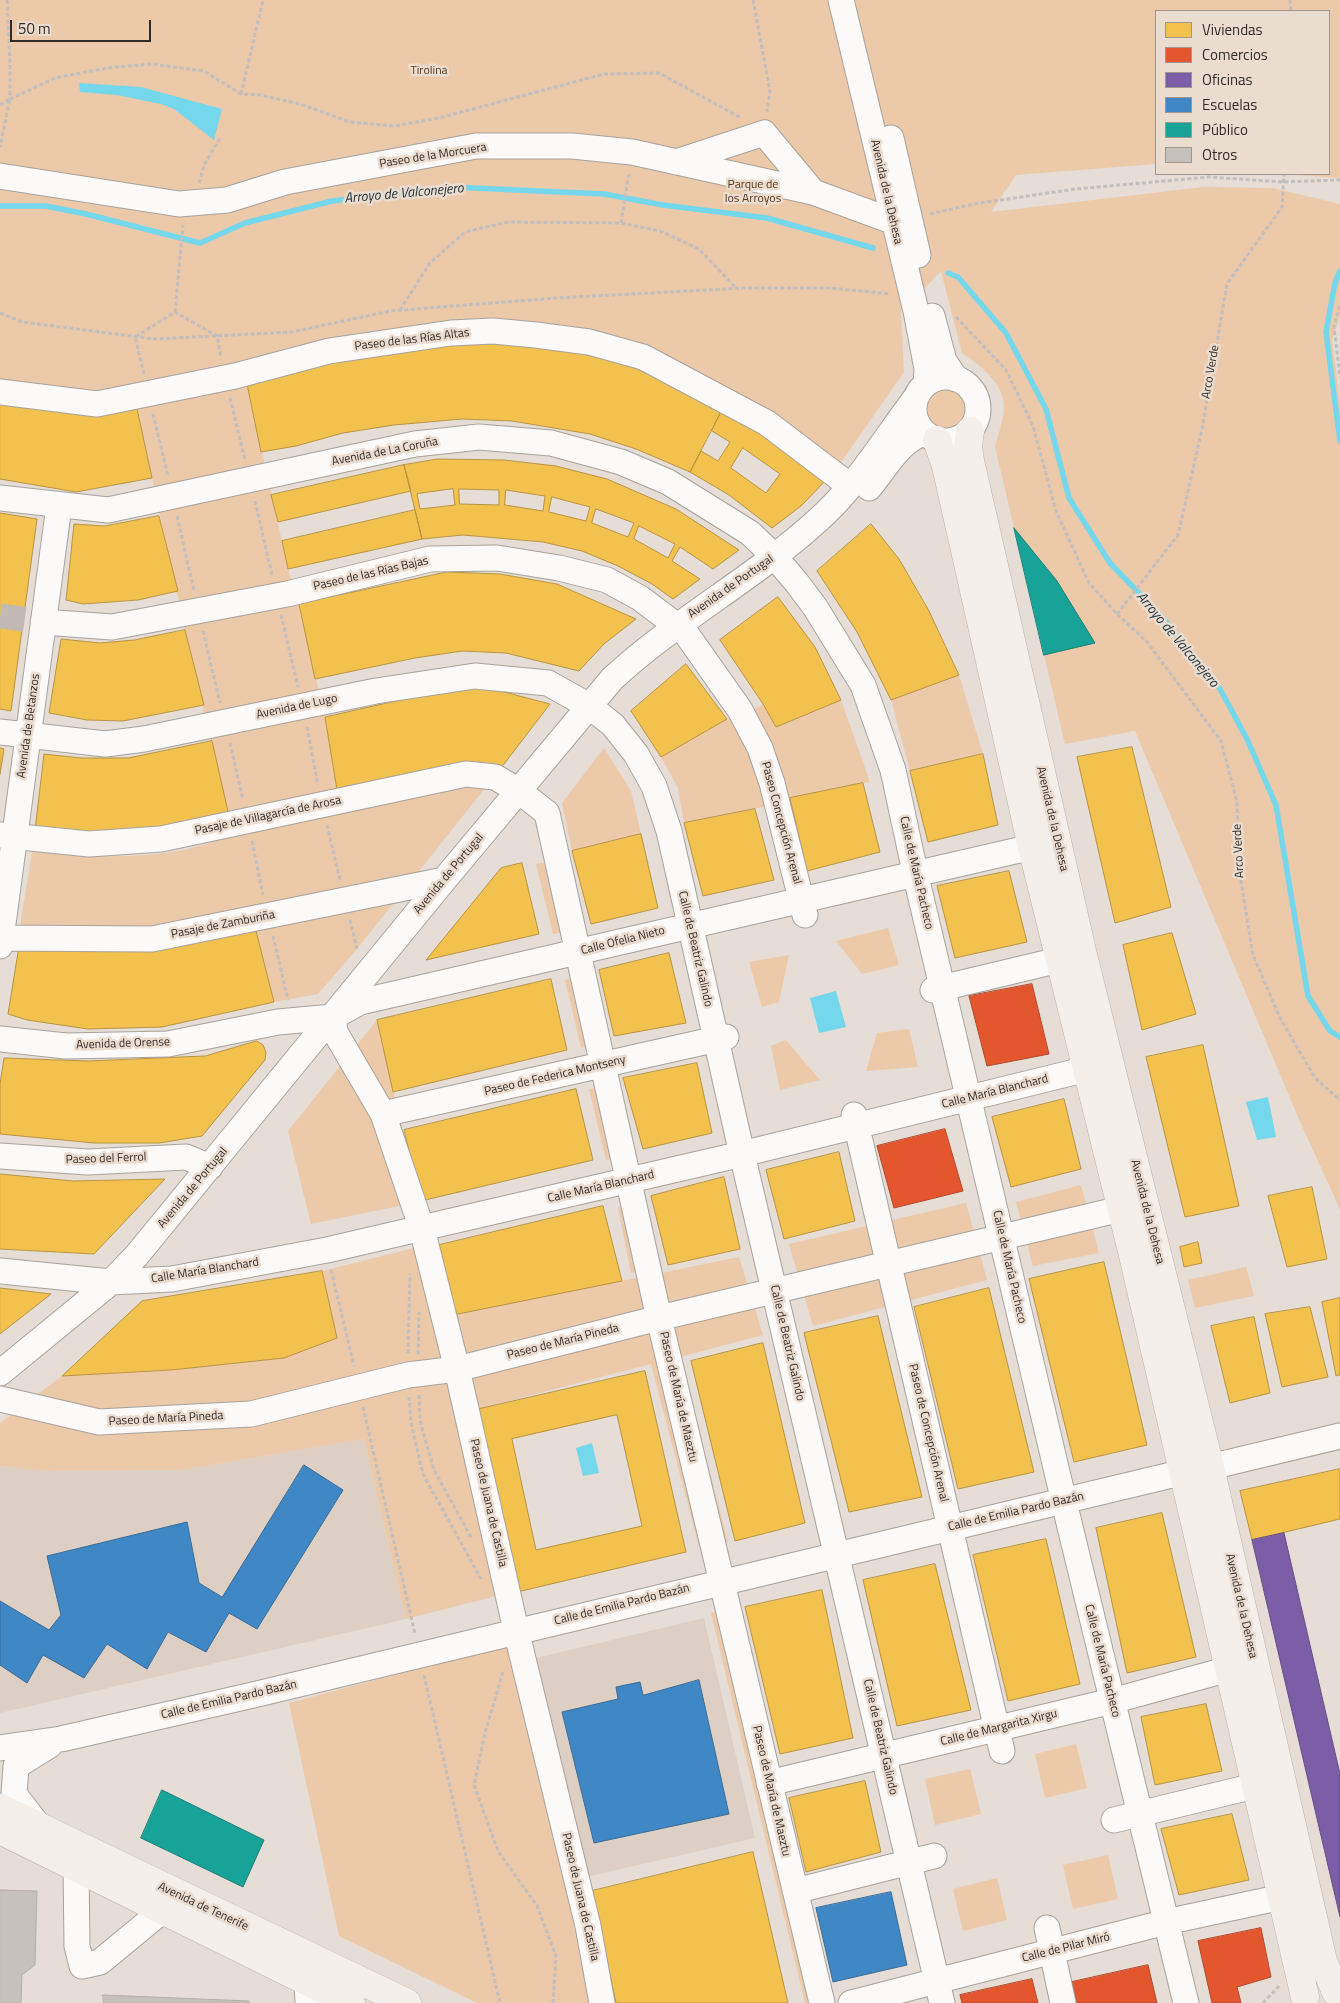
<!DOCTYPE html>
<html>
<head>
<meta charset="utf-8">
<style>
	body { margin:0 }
	#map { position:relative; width:1340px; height:2003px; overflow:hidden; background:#e5ddd6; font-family:"Titillium Web",sans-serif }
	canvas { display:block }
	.legend { position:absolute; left:1155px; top:10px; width:175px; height:165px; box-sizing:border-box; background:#ebdcd0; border:1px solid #a1968d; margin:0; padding:6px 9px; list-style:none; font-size:15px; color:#322c28 }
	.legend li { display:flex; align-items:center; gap:10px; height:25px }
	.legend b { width:25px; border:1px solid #a1968d }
	.scale { position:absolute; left:10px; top:20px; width:141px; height:22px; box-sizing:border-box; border:2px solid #322c28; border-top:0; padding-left:6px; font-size:15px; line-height:18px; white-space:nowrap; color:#322c28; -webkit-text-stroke:4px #ebdcd0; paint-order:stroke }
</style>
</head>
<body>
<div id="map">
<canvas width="1340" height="2003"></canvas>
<ul class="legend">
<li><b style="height:14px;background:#f2c14e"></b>Viviendas</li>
<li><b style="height:14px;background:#e4572e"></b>Comercios</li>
<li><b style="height:14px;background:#7b5ea7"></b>Oficinas</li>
<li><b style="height:14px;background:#3f88c5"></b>Escuelas</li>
<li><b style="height:14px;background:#17a398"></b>Público</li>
<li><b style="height:14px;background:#c7c1bb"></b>Otros</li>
</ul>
<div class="scale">50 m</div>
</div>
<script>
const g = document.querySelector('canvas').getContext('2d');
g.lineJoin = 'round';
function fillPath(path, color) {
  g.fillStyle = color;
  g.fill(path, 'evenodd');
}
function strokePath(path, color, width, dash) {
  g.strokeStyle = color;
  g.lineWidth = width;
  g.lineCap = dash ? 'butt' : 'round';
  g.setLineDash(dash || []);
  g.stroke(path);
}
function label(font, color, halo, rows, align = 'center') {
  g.font = font + ' "Titillium Web",sans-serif';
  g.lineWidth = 5;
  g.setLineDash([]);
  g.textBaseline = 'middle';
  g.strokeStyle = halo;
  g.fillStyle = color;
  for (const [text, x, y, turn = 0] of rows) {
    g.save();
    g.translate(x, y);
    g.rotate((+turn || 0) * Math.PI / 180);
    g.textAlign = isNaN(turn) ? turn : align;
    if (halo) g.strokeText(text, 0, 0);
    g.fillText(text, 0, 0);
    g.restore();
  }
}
fillPath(new Path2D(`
	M364 1439 406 1619 0 1713V1466L47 1471 182 1470Z
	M704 1618 755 1838 582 1878 532 1659Z`), '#ddcfc3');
fillPath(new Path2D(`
	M0 0H1340V178L1282 174H1329V11H1156V164L1016 175 991 212 1203 187 1273 188 1340 204V317L1332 340 1340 399V1209L1301 1124 1135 731 1065 744 995 447C998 435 1003 422 1004 410 1006 385 980 365 962 353L941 271 901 313 904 372 837 468 628 343 534 321 438 324 95 393 0 380Z
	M246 379 288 569 299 604 325 717 337 790 480 762 501 768 357 949 318 994 274 1002 255 927 182 929 20 926 32 852C99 857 170 863 232 834L185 630 136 404Z
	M924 409a22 22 0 1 1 44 0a22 22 0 1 1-44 0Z
	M714 650 754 709 763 704 776 727 841 700 870 782 790 799 807 874 768 806 684 823 678 788 661 757 727 719H736L697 662Z
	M959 675 983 754 910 771 891 700Z
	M604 748 631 791 641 834 572 851 562 803Z
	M566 858 583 928 553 934 536 864Z
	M888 928 899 965 862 974 836 941Z
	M789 955 779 1002 762 1007 749 962Z
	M592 974 608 1041 581 1048 565 980Z
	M377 1020 419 1202 311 1224 288 1131Z
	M909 1029 918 1067 866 1071 877 1033Z
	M786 1040 820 1080 780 1090 771 1046Z
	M618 1084 635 1155 606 1160 589 1089Z
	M1081 1185 1099 1253 1033 1266 1016 1202Z
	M645 1202 662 1267 631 1273 618 1207Z
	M966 1203 987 1280 813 1326 789 1244Z
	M426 1245 445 1317 739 1257 763 1335 680 1357 728 1542 699 1547 651 1364 467 1412 508 1593 406 1619 364 1439 182 1470 47 1471 0 1466V1423L62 1376 171 1370 284 1358 337 1338 322 1271Z
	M1246 1267 1254 1296 1195 1308 1188 1280Z
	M738 1606 832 2003H805L711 1613Z
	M515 1643 590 2003H477L339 1936 289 1703Z
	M1076 1744 1087 1788 1045 1798 1035 1754Z
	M970 1769 981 1814 935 1825 925 1779Z
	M1108 1855 1118 1899 1073 1909 1063 1865Z
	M997 1878 1007 1920 963 1931 953 1889Z`), '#ecc9a9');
fillPath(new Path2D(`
	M79 83 141 87 222 109 214 140 174 109 161 104 117 95 80 92Z
	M836 991 846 1027 819 1033 810 998Z
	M1268 1097 1276 1137 1257 1140 1246 1102Z
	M592 1443 599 1473 583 1476 576 1448Z`), '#74d7ec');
const homes = new Path2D(`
	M480 341 535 345 604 356 654 370 724 406 690 472 636 449 590 434 512 421 462 419 394 425 343 433 296 446 261 452 246 379 416 344Z
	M0 399 136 404 152 478 76 492 0 479Z
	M724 406 829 477 801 506 772 528 729 495 690 472 701 451 718 461 730 442 712 431ZM743 448 780 474 766 493 731 468Z
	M438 459 504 460 556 466 607 479 676 509 739 550 713 569 680 547 672 561 700 579 673 599 652 584 618 566 582 551 543 542 463 535 422 539 404 465ZM453 489 455 505 420 509 417 494ZM459 489 499 490V505L460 504ZM506 490 545 496 543 511 505 505ZM552 497 590 507 586 521 549 512ZM596 509 634 523 628 537 592 523ZM639 526 675 544 668 558 634 539Z
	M404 465 411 491 278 522 271 495Z
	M415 510 422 539 288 569 282 541Z
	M0 513 37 519 11 711 0 709Z
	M159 516 178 591 138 600 83 604 66 600 74 524 104 526Z
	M871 524 899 559 928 609 959 675 891 700 857 632 817 571Z
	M447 572 500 574 557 584 636 619 604 644 579 671 506 653 462 651 415 658 315 679 299 604Z
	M778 597 815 647 841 700 776 727 763 704 720 640Z
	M185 630 204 705 123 721 87 720 49 713 61 639 100 643 134 640Z
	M686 664 727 719 661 757 631 711Z
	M485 687 550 704 501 768 480 762 449 766 337 790 325 717 449 689Z
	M212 741 229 816 138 832 100 835 35 830 44 754 81 758H128Z
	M1132 747 1171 907 1115 923 1077 757Z
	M0 748 4 749 0 774Z
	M983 754 998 825 928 842 910 771Z
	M863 783 880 852 807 871 790 798Z
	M755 809 774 880 703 896 684 823Z
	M641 834 658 908 591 924 572 851Z
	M522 863 539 934 426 960 501 868Z
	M1009 871 1027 942 955 958 937 886Z
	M255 927 274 1002 162 1027 88 1029 27 1020 8 1014 19 946Z
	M1172 933 1196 1014 1142 1030 1123 945Z
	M669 953 686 1023 614 1036 599 970Z
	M551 979 567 1050 393 1092 377 1020Z
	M257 1041 263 1045 266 1052 265 1060 202 1136 159 1143H94L0 1134V1084L4 1058 88 1061 205 1056Z
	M1203 1045 1239 1206 1185 1217 1146 1057Z
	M697 1063 712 1133 643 1149 623 1078Z
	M576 1089 593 1160 421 1201 404 1130Z
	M1064 1099 1081 1169 1011 1187 992 1117Z
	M839 1152 855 1221 784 1239 766 1170Z
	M0 1174 73 1181 165 1179 94 1254 0 1249Z
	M724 1177 740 1249 668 1265 651 1196Z
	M1312 1187 1327 1259 1287 1267 1268 1196Z
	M603 1206 622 1281 448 1316 431 1247Z
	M1198 1242 1202 1263 1184 1267 1180 1247Z
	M1104 1262 1147 1445 1074 1462 1029 1279Z
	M322 1271 337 1338 284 1358 171 1370 62 1376 142 1301Z
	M0 1288 51 1294 0 1334Z
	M989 1288 1034 1472 958 1489 914 1307Z
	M1340 1298V1375L1336 1376 1322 1302Z
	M1310 1307 1328 1377 1282 1387 1265 1314Z
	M878 1316 922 1497 849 1512 804 1333Z
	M1254 1317 1270 1393 1230 1403 1211 1326Z
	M763 1343 805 1523 735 1541 691 1361Z
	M645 1371 686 1552 513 1593 471 1411ZM617 1415 642 1526 536 1550 512 1439Z
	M1340 1469V1519L1252 1540 1240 1491Z
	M1162 1513 1196 1657 1127 1673 1096 1528Z
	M1046 1539 1080 1684 1008 1701 973 1555Z
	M935 1564 971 1710 897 1726 863 1580Z
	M822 1590 853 1738 780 1754 745 1607Z
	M1206 1704 1222 1771 1155 1785 1141 1717Z
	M865 1781 881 1852 806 1872 789 1798Z
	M1232 1814 1249 1880 1179 1895 1161 1829Z
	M753 1852 788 2003H616L592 1891Z`);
fillPath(homes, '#f2c14e');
strokePath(homes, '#b89443', 1);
const shops = new Path2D(`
	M1032 984 1049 1054 987 1066 969 996Z
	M945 1129 963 1191 894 1208 877 1146Z
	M1261 1928 1271 1977 1237 1987 1241 2003H1212L1198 1941Z
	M1148 1965 1157 2003H1077L1072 1982Z
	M1032 1979 1038 2003H962L960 1995Z`);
fillPath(shops, '#e4572e');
strokePath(shops, '#af4a2c', 1);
const offices = new Path2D(`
	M1284 1533 1340 1774V1917L1252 1540Z`);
fillPath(offices, '#7b5ea7');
strokePath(offices, '#654f81', 1);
const schools = new Path2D(`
	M304 1465 343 1490 257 1629 229 1613 206 1652 168 1632 147 1669 107 1644 84 1678 43 1655 27 1683 0 1665V1601L49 1630 61 1615 47 1556 187 1522 199 1583 222 1597Z
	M699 1680 729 1814 594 1843 562 1712 618 1699 616 1687 640 1682 643 1695Z
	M891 1892 907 1965 833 1982 816 1908Z`);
fillPath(schools, '#3f88c5');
strokePath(schools, '#3b6c96', 1);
const public = new Path2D(`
	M1014 528 1057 581 1095 643 1044 655Z
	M162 1790 264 1840 243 1887 141 1838Z`);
fillPath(public, '#17a398');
strokePath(public, '#1f7f76', 1);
strokePath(new Path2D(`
	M0 206H46L86 214 200 243 245 223 332 201 452 187 604 194 663 205 767 218 873 248
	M1340 271 1335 283 1326 332 1340 441
	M948 273 958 277 1006 333 1046 409 1069 498 1110 563 1163 618 1220 689 1247 739 1276 805 1308 996 1330 1031 1340 1037`), '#74d7ec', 5.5);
const building = new Path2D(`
	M0 1890 37 1891 35 1965 22 1975 21 2003H0Z
	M103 1995 249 2001V2003H104Z`);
fillPath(building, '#c7c1bb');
strokePath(building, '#b5aea9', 1);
strokePath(new Path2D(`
	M0 616 43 622`), '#c1bab3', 25, [25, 12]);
const minor = new Path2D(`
	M841 0 916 311 927 369 926 384
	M891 138 918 255
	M676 162 764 133 813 192
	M0 176 179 204 227 200 285 182 476 146H572L632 152 813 192 892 221
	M932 316 944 361 956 379
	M914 409a32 32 0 1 1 64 0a32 32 0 1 1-64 0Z
	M0 392 97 404 235 376 329 351 451 333 493 331 536 335 589 342 643 357 767 423 850 486
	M869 488C885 469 900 440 924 433
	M0 498 108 510 415 444 479 437 551 443 621 462 668 482 750 533 775 557 797 583 815 607 863 685 893 770 917 881 1071 1531 1186 2003
	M43 622 112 627 287 594 430 559 497 558 559 568 607 580 640 598 685 632 740 710 760 748 772 783 805 915
	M0 732 105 744 144 739 376 691 475 676 548 683 589 706 613 725 636 754 654 786 669 831 742 1154 942 2003
	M0 835 89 844 161 839 466 774 495 777 519 791 547 813 659 1318 822 2003
	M0 938 152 939 444 880
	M0 946 59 506
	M933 990 1080 955
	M333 1017 335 1032 383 1114 422 1229 457 1369 516 1630 588 1926 602 2003
	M0 1039 66 1046 168 1044 278 1022 333 1017 360 1002 1032 847
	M383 1114 726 1037
	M854 1115 1002 1751
	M0 1156 88 1162 186 1157 210 1167
	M0 1271 111 1282 172 1279 327 1250 742 1154 1087 1069
	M0 1373 111 1282 137 1255 444 880 612 679C676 620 753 579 817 521 857 486 885 438 917 396
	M0 1399 99 1422 251 1414 408 1375 457 1369 659 1318 1121 1209
	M1210 1467 1340 1436
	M0 1748 61 1739 253 1695 1184 1472
	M769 1783 1112 1701 1229 1669
	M1114 1820 1275 1781
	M41 1829 14 1794 16 1766 50 1745
	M76 1867 77 1946 82 1966 100 1962 163 1910
	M795 1891 934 1856
	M1047 1928 1063 2003
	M307 1981 308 2003
	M851 2003 1166 1922 1282 1897`);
const major = new Path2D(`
	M970 431 968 446 970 461 1083 955 1210 1467 1323 1961 1336 1992
	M937 440 946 466 1032 847 1132 1251 1305 1997
	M0 1808 407 2003
	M0 1830 351 2003`);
strokePath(minor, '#a7a29c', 27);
strokePath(major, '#bfb4ab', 29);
strokePath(new Path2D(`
	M7 0 10 63V99
	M753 0 770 91 767 112
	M1290 0 1291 11
	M241 94 263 0
	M10 99 55 78 107 68 151 64 204 71 241 94 260 95 300 104 350 122 394 126 439 118 604 74 659 73 741 118
	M0 105 10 99 0 147
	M199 183 204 165 220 138
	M930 214 974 204 1075 189 1209 177 1283 182 1340 180
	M621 223 629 173
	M1340 306 1334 326 1340 377
	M400 310 430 263 465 232 508 222 621 223 660 231 699 249 736 288
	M175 312 183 225
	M0 313 22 322 155 339 292 332 390 311 556 298 744 288H830L891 294
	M956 317 1006 370 1033 426 1056 511 1089 583 1117 614 1147 642 1221 741 1237 802 1239 869 1253 955 1280 1018 1315 1078 1340 1100
	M144 374 135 337 175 312 217 336 221 358
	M230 398 245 460
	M153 414 168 476
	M255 501 272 575
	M177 516 194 591
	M1117 614 1178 535 1202 429 1227 284 1282 207 1284 174
	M281 615 298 687
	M203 631 220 703
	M307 727 318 785
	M230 743 243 800
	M327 825 340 880
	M252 841 263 895
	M350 920 357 949
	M273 936 288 1000
	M331 1270 354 1366
	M408 1353 410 1274
	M418 1354 419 1312
	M419 1395 420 1421 434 1470 472 1539
	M409 1397 411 1423 423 1474 481 1579
	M363 1407 415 1634
	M503 1672 486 1729 474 1785 498 1851 537 1906 556 1956 553 2003
	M424 1675 500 2003
	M1263 2003 1280 1985`), '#c2bfbe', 3, [4, 2.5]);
strokePath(minor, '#fbfaf9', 25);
strokePath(major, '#f4efeb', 28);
label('12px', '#58381a', '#ebdcd0', [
	["Tirolina",429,71],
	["Parque de",753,185],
	["los Arroyos",753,199]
]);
label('12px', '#322c28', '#ebdcd0', [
	["Paseo de la Morcuera",433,156,-9],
	["Avenida de la Dehesa",886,192,77],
	["Paseo de las Rías Altas",412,340,-7],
	["Arco Verde",1211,372,-80],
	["Avenida de La Coruña",385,452,-11],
	["Paseo de las Rías Bajas",371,574,-13],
	["Avenida de Portugal",731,587,-35],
	["Avenida de Lugo",297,707,-12],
	["Avenida de Betanzos",29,726,-82],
	["Pasaje de Villagarcía de Arosa",268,816,-12],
	["Avenida de la Dehesa",1052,819,77],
	["Paseo Concepción Arenal",781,823,75],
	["Arco Verde",1239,851,-93],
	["Calle de María Pacheco",916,873,77],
	["Avenida de Portugal",449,874,-50],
	["Pasaje de Zamburiña",223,925,-11],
	["Calle Ofelia Nieto",623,941,-14],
	["Calle de Beatriz Galindo",695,949,77],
	["Avenida de Orense",123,1044,-2],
	["Paseo de Federica Montseny",555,1076,-13],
	["Calle María Blanchard",995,1092,-14],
	["Paseo del Ferrol",106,1159,-2],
	["Calle María Blanchard",601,1187,-13],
	["Avenida de Portugal",193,1188,-50],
	["Avenida de la Dehesa",1147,1212,76],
	["Calle de María Pacheco",1009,1267,77],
	["Calle María Blanchard",205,1271,-9],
	["Paseo de María Pineda",563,1342,-14],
	["Calle de Beatriz Galindo",787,1343,77],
	["Paseo de María de Maeztu",678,1397,77],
	["Paseo de María Pineda",166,1419,-3],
	["Paseo de Concepción Arenal",928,1433,77],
	["Paseo de Juana de Castilla",488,1503,77],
	["Calle de Emilia Pardo Bazán",1016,1512,-13],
	["Calle de Emilia Pardo Bazán",622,1605,-14],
	["Avenida de la Dehesa",1241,1606,77],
	["Calle de María Pacheco",1102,1661,76],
	["Calle de Emilia Pardo Bazán",229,1700,-13],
	["Calle de Margarita Xirgu",999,1728,-14],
	["Calle de Beatriz Galindo",880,1737,77],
	["Paseo de María de Maeztu",771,1791,77],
	["Paseo de Juana de Castilla",580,1897,77],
	["Avenida de Tenerife",203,1907,25],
	["Calle de Pilar Miró",1066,1948,-14]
]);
label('italic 14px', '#172e35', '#ebdcd0', [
	["Arroyo de Valconejero",404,194,-5],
	["Arroyo de Valconejero",1177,640,50]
]);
</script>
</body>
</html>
